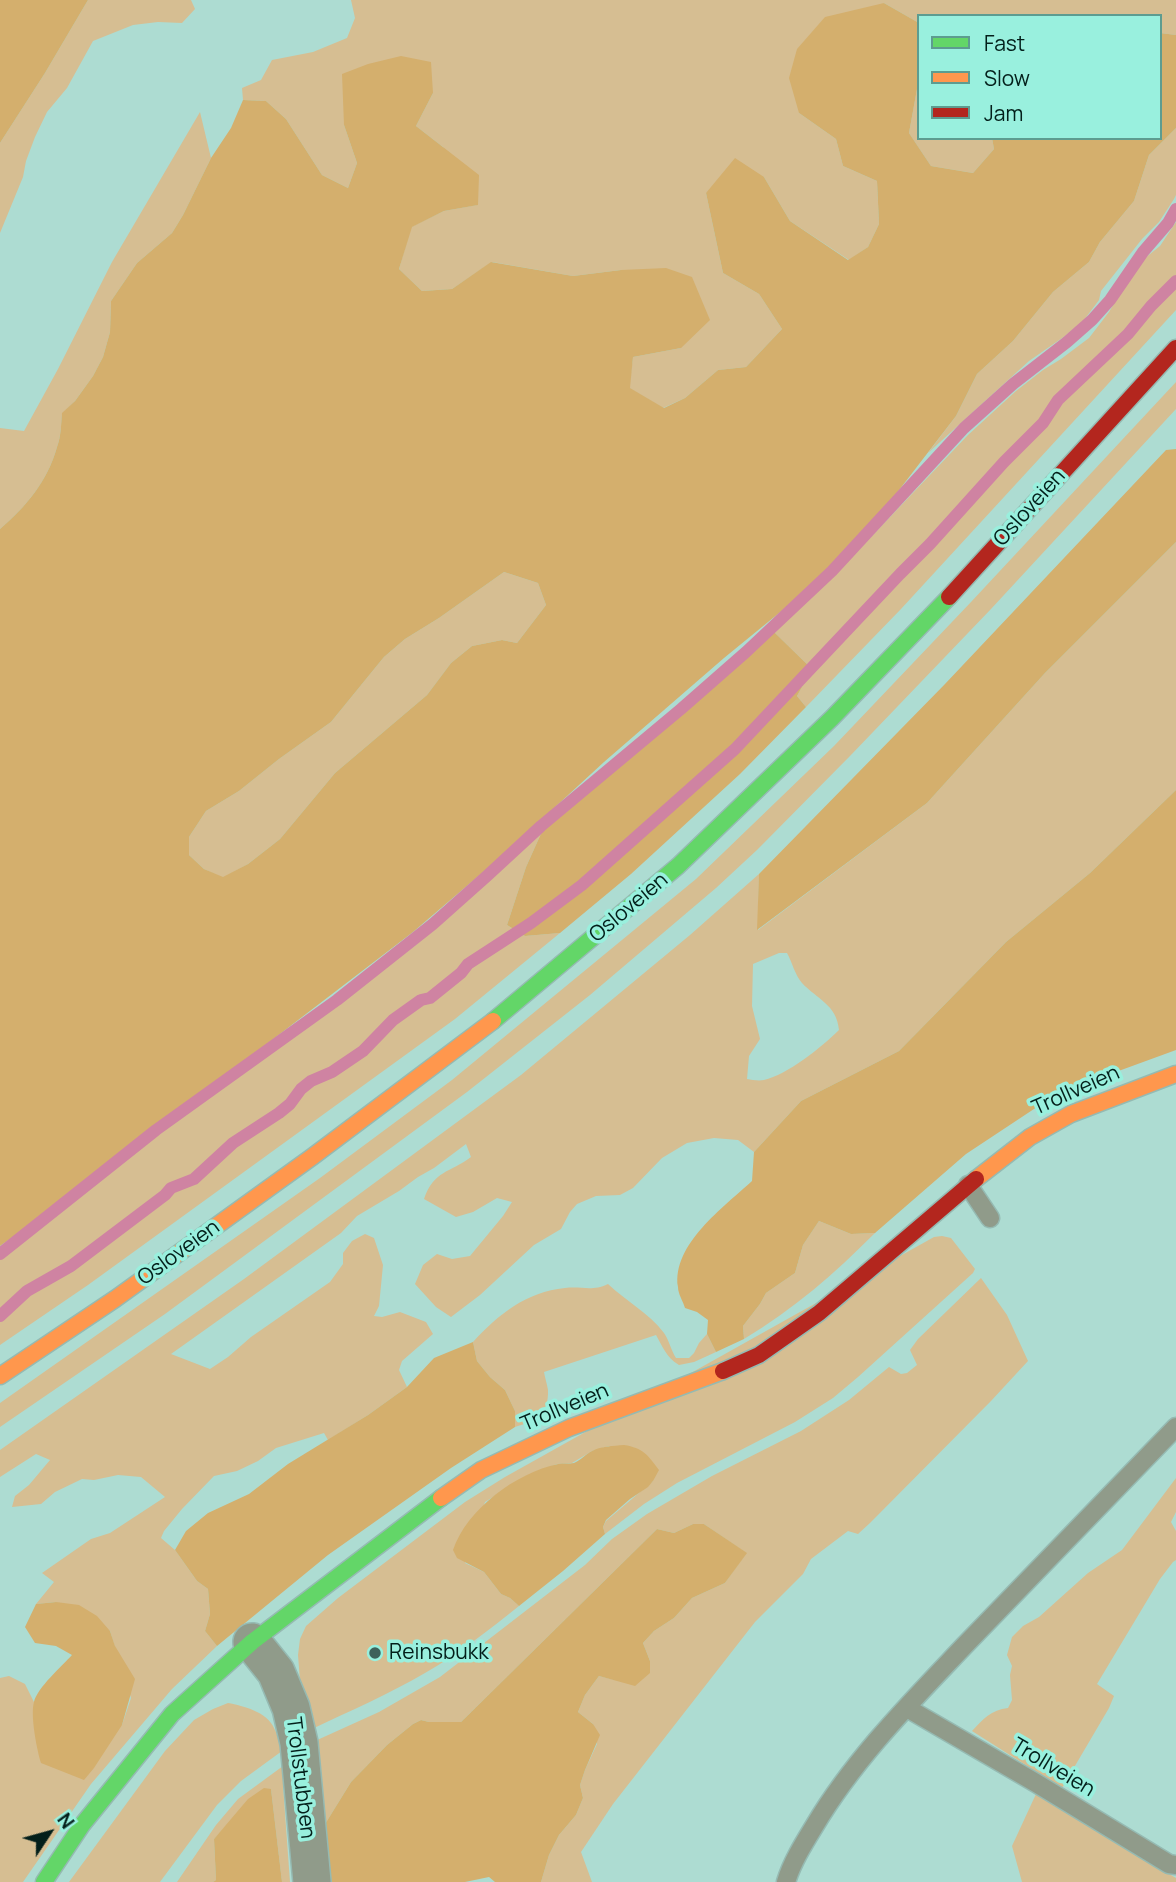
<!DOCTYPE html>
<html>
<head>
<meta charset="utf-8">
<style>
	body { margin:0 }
	#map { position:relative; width:1176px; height:1882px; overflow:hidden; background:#addcd2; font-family:Manrope,sans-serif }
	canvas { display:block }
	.legend { position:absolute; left:917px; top:14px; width:245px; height:126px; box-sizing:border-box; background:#99f0de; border:2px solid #5d9c90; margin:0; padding:9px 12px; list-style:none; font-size:21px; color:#031f1a }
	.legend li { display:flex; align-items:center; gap:14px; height:35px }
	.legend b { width:35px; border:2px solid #5d9c90 }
	.north { position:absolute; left:14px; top:1798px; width:70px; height:70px; -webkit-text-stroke:5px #99f0de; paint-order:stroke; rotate:54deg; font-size:19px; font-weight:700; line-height:28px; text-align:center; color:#031f1a }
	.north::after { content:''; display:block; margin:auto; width:24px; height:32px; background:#031f1a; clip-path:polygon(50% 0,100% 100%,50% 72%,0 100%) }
</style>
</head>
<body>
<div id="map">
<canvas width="1176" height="1882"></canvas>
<ul class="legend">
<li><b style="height:9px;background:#63d668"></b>Fast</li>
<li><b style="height:9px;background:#ff974d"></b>Slow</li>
<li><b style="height:9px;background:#b3261e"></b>Jam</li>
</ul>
<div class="north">N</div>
</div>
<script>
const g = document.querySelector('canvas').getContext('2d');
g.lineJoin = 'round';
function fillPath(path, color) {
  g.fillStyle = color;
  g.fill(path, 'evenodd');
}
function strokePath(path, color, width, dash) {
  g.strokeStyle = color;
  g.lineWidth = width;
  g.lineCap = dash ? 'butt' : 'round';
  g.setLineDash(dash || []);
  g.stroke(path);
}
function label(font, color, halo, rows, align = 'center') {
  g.font = font + ' Manrope,sans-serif';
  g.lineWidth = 7;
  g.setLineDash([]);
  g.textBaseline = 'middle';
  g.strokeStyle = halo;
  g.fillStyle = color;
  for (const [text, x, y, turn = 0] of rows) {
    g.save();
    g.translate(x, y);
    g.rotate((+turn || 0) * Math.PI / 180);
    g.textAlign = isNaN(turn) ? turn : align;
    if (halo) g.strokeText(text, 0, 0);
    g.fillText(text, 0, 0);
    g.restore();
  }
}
fillPath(new Path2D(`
	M88 0H191L195 9 182 23 158 22 133 25 93 41 67 88 47 112 35 137 26 161 23 177 0 233V143L45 73Z
	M351 0H1176V35L1160 33V16H919V23L884 3 799 113 836 139 843 166 877 181 879 224 868 247 849 260 790 221 764 177 706 193 723 273 759 294 782 329 746 367 718 370 685 398 663 408 629 388 633 357 681 348 621 270 573 276 492 262 452 289 422 291 399 269 411 227 444 211 477 205 443 147 416 126 433 93 344 125 357 163 348 188 322 175 286 119 266 101 243 100 242 88 261 80 272 60 313 52 347 38 355 18Z
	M919 78V138H992L994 149 973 173 931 166 909 133Z
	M200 112 211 158 183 215 172 233 137 263 111 301 110 332 103 357 93 376 75 401 62 414C61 424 61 437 57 447 48 480 26 507 0 529V428L24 431 58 369 112 262Z
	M1176 128V195L1174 199 1159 222 1142 239 1101 291 1099 300 1084 320 1065 336 1029 361 928 453 956 416 977 374 1013 341 1053 292 1089 262 1100 242 1134 201 1149 155Z
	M1176 222V310L901 609 806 707 797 696 812 669 773 631 851 558 968 435 1016 391 1043 370 1061 359 1089 338 1109 312 1122 290 1145 258 1160 246Z
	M1176 382V409L991 609 850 756 757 850 716 888 590 995 467 1092 165 1314 0 1427V1403L320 1178 452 1080 696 879 834 746 971 602Z
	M1176 542V790L1090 873 1006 942 899 1051 801 1101 754 1152 738 1140 714 1138 687 1143 662 1158 633 1188 620 1195 596 1196 577 1204 570 1212 561 1229 534 1245 480 1295 451 1317 436 1307 415 1284 423 1265 437 1254 452 1259 470 1256 503 1216 512 1202 497 1198 473 1212 456 1217 424 1199C434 1170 450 1173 471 1157L466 1144 434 1168 418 1177 399 1191 357 1216 341 1233 171 1354 210 1369 228 1357 251 1337 330 1282 343 1264V1253L352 1241 365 1234 374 1238 383 1265 379 1306 374 1316 382 1317 400 1312 426 1322 433 1334 402 1361 399 1370 407 1387 368 1415 328 1440 324 1433 276 1448 258 1461 237 1471 214 1476 182 1509 164 1531 161 1538 175 1550 197 1581 208 1589 210 1614 205 1631 217 1646 172 1689 91 1784 23 1882H0V1678L9 1676 25 1684 34 1702 35 1730 122 1725 131 1698 110 1631 56 1602 36 1604 54 1582 42 1573 91 1539 110 1533 165 1497 141 1477 118 1475 94 1480 82 1479 55 1492 41 1504 12 1507 15 1496 29 1485 50 1460 36 1454 0 1477V1450L244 1279 521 1075 690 935 759 874 758 930 927 803 1045 673ZM779 953H787C792 962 795 975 802 983 817 999 837 1005 839 1030 822 1047 787 1075 764 1080 759 1081 752 1080 747 1079L749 1056 760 1039 752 1006 753 964Z
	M504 572 538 583 546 605 517 643 502 640 472 646 451 663 427 695 335 773 280 839 248 864 223 878 204 869 189 855V837L206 811 239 791 279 759 331 722 384 657 405 639 439 618Z
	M544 827 526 867 507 925 525 936 560 933 455 1019 88 1285 0 1345V1258L137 1149 298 1034 417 944Z
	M819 1221 851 1234 875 1233C834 1274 794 1309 744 1339L743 1326 760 1304 766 1293 795 1273 803 1245Z
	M942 1236 951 1238 975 1269 973 1273 858 1377 833 1398 795 1422 677 1483 644 1504 605 1534 603 1527 606 1521 653 1481 609 1446 592 1451 572 1463 557 1464 526 1476 485 1502 465 1563 484 1572 501 1594 510 1598 519 1606C489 1630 458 1654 425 1673 389 1694 350 1711 312 1729L300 1681 298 1655 300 1639 306 1626 338 1598 465 1502 505 1477 934 1237Z
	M981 1278 1007 1315 1028 1361 991 1401 870 1523 858 1534 848 1531 811 1559 803 1574 755 1622 613 1804 581 1852 592 1882H541L549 1855 559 1835 576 1815 583 1798 580 1785 585 1770 597 1744 593 1724 578 1712 585 1695 599 1676 615 1680 650 1661 643 1643 654 1631 674 1618 692 1598 725 1583 746 1553 704 1524H693L674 1533 657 1529 461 1722H429L421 1720 413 1724 387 1745 351 1782 322 1829 315 1741 379 1712 440 1677 585 1565 612 1539 647 1514 712 1476 801 1431 849 1400 889 1367 901 1374 907 1373 917 1365 910 1350 918 1339Z
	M608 1284C626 1301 649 1313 664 1333 669 1340 671 1350 676 1358H689L694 1353 699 1343 707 1334 716 1352 694 1362 679 1365C666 1357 663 1347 656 1335L544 1372C545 1378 547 1384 548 1390 549 1414 535 1421 515 1427V1411L505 1390 490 1377 477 1361 473 1342C499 1314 526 1292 565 1288 583 1286 591 1292 608 1284Z
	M1176 1478V1512L1171 1522 1176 1531V1560L1173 1562 1160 1579 1097 1684 1114 1696 1109 1708 1062 1788 972 1731C983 1719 991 1710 1008 1708L1012 1700 1010 1675 1012 1666 1007 1655 1012 1637 1023 1626 1039 1617 1088 1573 1122 1550Z
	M228 1703C244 1706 267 1712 274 1728 278 1735 279 1744 282 1751L241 1781 217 1805 160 1882H69L165 1751 194 1720 213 1709Z
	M283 1766V1786L290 1882H282L271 1789 232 1820 214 1839 216 1880 213 1882H177L216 1825 238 1799Z
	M1036 1794 1176 1878V1882H1022L1012 1846Z`), '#d6be92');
fillPath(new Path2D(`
	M0 0H88L45 73 0 143Z
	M884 3 919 23V78L909 133 931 166 973 173 994 149 992 138H1160V33L1176 35V128L1149 155 1134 201 1100 242 1089 262 1053 292 1013 341 977 374 956 416 896 494 817 582 724 658 604 762 503 855 413 932 242 1063 148 1131 44 1215 0 1246V529C26 507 48 480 57 447 61 437 61 424 62 413L75 401 93 376 103 357 110 332 111 301 137 263 172 233 183 215 211 158 231 128 243 100 266 101 286 119 322 175 348 188 357 163 344 125 342 74 368 64 401 56 431 62 433 93 416 126 479 175 478 205 444 211 412 227 399 269 422 291 452 289 491 262 573 276 621 270 666 268 692 277 710 320 681 348 633 357 630 388 664 408 685 398 718 370 746 367 782 329 759 294 723 273 706 193 735 158 764 177 790 221 848 260 868 247 879 224 877 181 843 166 836 139 799 113 789 78 797 49 825 17ZM504 572 538 583 546 605 517 643 502 640 472 646 451 663 427 695 335 773 280 839 248 864 223 877 204 869 189 855V837L206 811 239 791 279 759 331 722 384 657 405 639 439 618Z
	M1176 449V542L1045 673 927 803 757 930 759 874 945 684 1166 450Z
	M773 631 812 669 797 696 806 707 740 774 631 874 560 933 525 936 507 925 526 867 544 827 626 760 732 669Z
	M1176 790V1050L1072 1088 1037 1107 966 1154 875 1233 851 1234 819 1221 803 1245 795 1273 766 1293 760 1304 743 1326 744 1339 716 1352 707 1334 708 1320 697 1312 685 1308C683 1301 678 1294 678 1287 672 1244 724 1207 752 1181L754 1152 801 1101 899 1051 1006 942 1090 873Z
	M473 1342 477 1361 490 1377 505 1390 515 1411V1427L451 1468 328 1555 217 1646 205 1631 210 1614 208 1589 197 1581 175 1550 186 1531 208 1513 249 1494 288 1464 368 1415 407 1387 434 1358Z
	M624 1445C643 1448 648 1455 659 1470L653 1481 648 1487 630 1499 606 1520 603 1527 605 1534 563 1571 519 1606 510 1598 501 1594 484 1572 457 1558 453 1550C467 1509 516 1473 558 1464 563 1463 569 1464 574 1463 581 1460 586 1454 592 1451 602 1446 613 1446 624 1445Z
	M693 1524H704L747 1553 725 1583 692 1598 674 1618 654 1631 643 1643 650 1661V1673L635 1686 599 1676 585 1695 578 1712 593 1724 600 1735 585 1770 580 1785 583 1798 576 1815 559 1835 549 1855 541 1882H495L489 1877 465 1882H326L322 1829 351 1782 387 1745 413 1724 421 1720 429 1722H461L657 1529 674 1533Z
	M56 1602 79 1605 97 1616 110 1631 115 1646 135 1679 122 1725 94 1768 84 1780 41 1763C37 1750 30 1715 34 1702 37 1688 62 1666 72 1655L56 1646 35 1643 25 1627 36 1604Z
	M264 1788 271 1789 282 1882H213L216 1880 214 1839 248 1799Z`), '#d4af6d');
strokePath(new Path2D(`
	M0 1254 156 1130 337 1000 433 924 488 875 541 826 681 709 746 652 832 571 964 428 1013 384 1067 342 1092 320 1110 300 1143 252 1168 223 1176 209
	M0 1316 27 1291 71 1266 165 1195 171 1188 194 1179 233 1143 279 1113 290 1104 301 1089 311 1081 332 1072 363 1051 393 1020 421 1000 430 998 461 973 468 964 531 923 582 885 735 749 900 574 930 544 1004 462 1043 423 1058 400 1128 334 1151 306 1176 281`), '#cf83a2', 12);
const lane = new Path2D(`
	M968 1185 990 1218
	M907 1708 1036 1783 1169 1864 1176 1865
	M786 1882C792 1862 804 1843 815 1825 855 1758 911 1702 965 1645 1035 1572 1106 1500 1176 1427`);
const street = new Path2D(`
	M252 1642 276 1672 291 1708 299 1743 312 1882`);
const fast = new Path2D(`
	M493 1021 678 866 832 718 949 597
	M44 1882 82 1825 172 1714 252 1642 441 1498`);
const slow = new Path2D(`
	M976 1179 1030 1137 1071 1114 1176 1074
	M0 1376 115 1299 312 1157 493 1021
	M441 1498 481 1470 569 1428 723 1371`);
const jam = new Path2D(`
	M949 597 1176 348
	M723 1371 759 1355 819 1313 976 1179`);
strokePath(lane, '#95bab2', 21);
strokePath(street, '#95bab2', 40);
strokePath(fast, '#95bab2', 19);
strokePath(slow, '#95bab2', 19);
strokePath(jam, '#95bab2', 19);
strokePath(lane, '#909b8a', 18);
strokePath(street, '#909b8a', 37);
strokePath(fast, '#63d668', 16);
strokePath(slow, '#ff974d', 16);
strokePath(jam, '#b3261e', 16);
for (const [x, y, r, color] of [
	[375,1653,7,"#3e615a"]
]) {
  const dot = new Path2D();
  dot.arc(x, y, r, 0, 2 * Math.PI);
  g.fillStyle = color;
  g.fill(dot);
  strokePath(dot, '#99f0de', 2.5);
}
label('21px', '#031f1a', '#99f0de', [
	["Osloveien",1030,508,-48],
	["Osloveien",629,908,-40],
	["Trollveien",1076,1091,-24],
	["Osloveien",179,1253,-36],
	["Trollveien",565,1408,-23],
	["Trollveien",1053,1768,31],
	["Trollstubben",300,1778,83]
]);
label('21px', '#031f1a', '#99f0de', [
	["Reinsbukk",389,1653]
], 'left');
</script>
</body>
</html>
